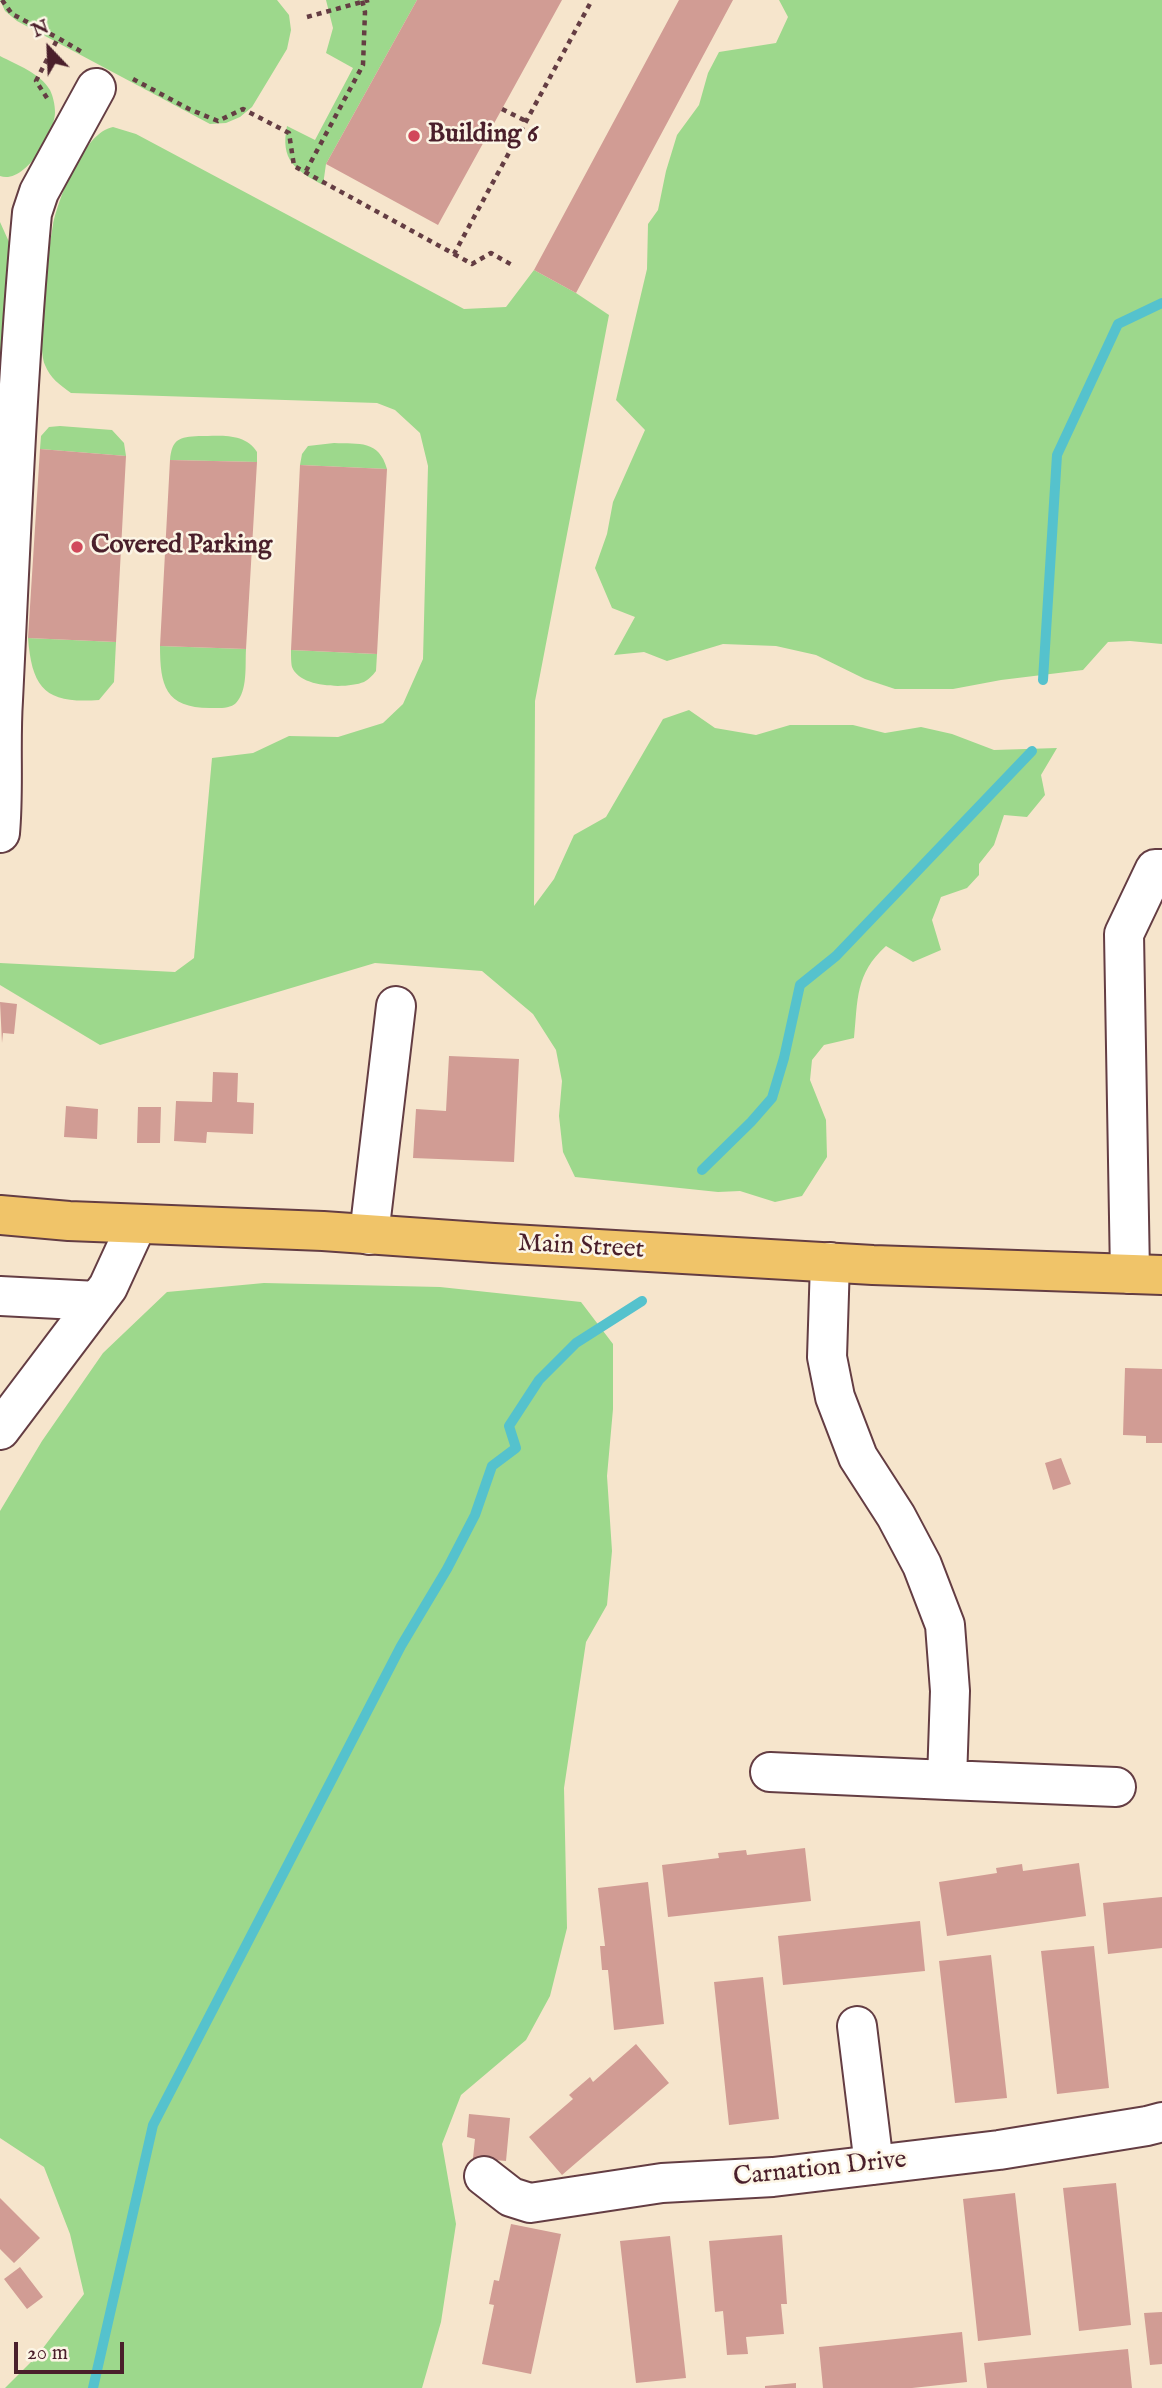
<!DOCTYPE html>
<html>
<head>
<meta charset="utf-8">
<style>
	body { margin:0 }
	#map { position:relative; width:1162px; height:2388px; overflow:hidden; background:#f6e5cc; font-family:"IM FELL English",serif }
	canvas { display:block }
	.north { position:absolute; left:14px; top:14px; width:70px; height:70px; -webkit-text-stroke:5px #fcf5e5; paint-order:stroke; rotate:337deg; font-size:19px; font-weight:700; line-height:28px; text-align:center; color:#4a1f2b }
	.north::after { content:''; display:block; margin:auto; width:24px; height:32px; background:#4a1f2b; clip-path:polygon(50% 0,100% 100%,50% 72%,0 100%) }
	.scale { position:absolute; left:14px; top:2342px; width:110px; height:32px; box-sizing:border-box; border:4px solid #4a1f2b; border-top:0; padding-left:9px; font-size:21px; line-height:24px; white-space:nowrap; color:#4a1f2b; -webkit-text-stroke:5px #fcf5e5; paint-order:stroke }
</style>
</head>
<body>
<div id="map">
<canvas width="1162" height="2388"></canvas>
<div class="north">N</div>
<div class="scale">20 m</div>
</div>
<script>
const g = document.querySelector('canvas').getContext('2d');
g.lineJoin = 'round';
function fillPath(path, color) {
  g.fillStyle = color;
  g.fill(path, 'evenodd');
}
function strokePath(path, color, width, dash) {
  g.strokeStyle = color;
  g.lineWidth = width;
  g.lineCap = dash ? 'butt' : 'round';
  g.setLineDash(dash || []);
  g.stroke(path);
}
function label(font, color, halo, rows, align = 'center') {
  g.font = font + ' "IM FELL English",serif';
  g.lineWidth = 5;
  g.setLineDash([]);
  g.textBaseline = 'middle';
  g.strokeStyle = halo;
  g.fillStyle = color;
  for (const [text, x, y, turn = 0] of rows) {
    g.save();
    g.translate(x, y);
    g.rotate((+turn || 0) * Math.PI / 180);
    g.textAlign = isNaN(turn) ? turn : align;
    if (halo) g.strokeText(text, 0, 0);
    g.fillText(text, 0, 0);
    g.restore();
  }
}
fillPath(new Path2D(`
	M0 0H277L289 15 291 30 287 49 252 107 240 117 226 123 210 124 17 21 5 11Z
	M326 0H417L326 164 323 185C295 170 280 160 287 126L315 140 353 68 326 53 333 28Z
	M779 0H1162V644L1130 641 1108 642 1083 670 1001 680 953 689H895L865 679 816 655 776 646 723 644 667 661 644 652 614 655 635 617 612 608 595 568 607 534 613 502 645 430 616 400 647 269 648 224 658 210 666 171 677 135 699 105 708 73 719 52 776 43 788 17Z
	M0 56C17 65 40 73 50 90 53 96 55 105 55 112 55 133 25 185 0 176Z
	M113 127 136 134 464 309 506 307 534 270 576 293 609 315 535 701 534 906 554 879 574 835 606 817 663 719 689 710 715 728 756 735 790 725H853L885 733 921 727 952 734 994 750 1057 748 1041 775 1045 795 1027 817 1004 815 994 845 979 864V875L967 888 941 897 932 920 941 950 913 962 886 946C855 974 858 999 854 1038L824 1045 812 1060 810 1080 826 1120 827 1157 802 1196 775 1202 740 1191 718 1192 575 1177 563 1152 559 1116 562 1081 556 1050 533 1014 482 971 375 963 100 1045 0 985V963L175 972 194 958 212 758 253 753 289 736 338 737 383 723 403 704 423 659 428 466 420 433 395 410 377 403 71 393C60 385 50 378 45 365 36 341 48 253 53 225 58 199 84 132 113 127Z
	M0 222 9 242 0 385Z
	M60 426 112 430 124 443 126 456 40 449 41 436 49 427Z
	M199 436C219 436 245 432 257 452V462L170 460C172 439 179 437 199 436Z
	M334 443C359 444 379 440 387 469L300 465 302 454 308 446Z
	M28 638 116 642 114 682 99 700C46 704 32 689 28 638Z
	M160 646 246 649C245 666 248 690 236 703 230 709 218 708 210 708 165 708 160 685 160 646Z
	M291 650 377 654 376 671C373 675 368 680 364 682 346 689 300 688 292 667 291 663 291 655 291 650Z
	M264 1283 440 1287 581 1302 613 1344V1409L607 1476 612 1551 607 1605 586 1642 564 1788 567 1928 550 1996 526 2040 461 2095 442 2144 456 2224 441 2322 422 2388H5L37 2356 84 2294 70 2234 44 2167 0 2138V1511L42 1441 103 1353 167 1292Z`), '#9dd88c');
strokePath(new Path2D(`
	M1043 680 1057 455 1118 324 1162 303
	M702 1170 751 1122 772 1098 784 1058 800 985 836 956 1032 751
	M93 2388 153 2125 401 1646 447 1569 475 1515 492 1466 516 1448 509 1426 539 1380 576 1343 642 1301`), '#55c2cd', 10);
fillPath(new Path2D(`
	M417 0H562L438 225 326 164Z
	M679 0H733L576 293 534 270Z
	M40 449 126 456 116 642 28 638Z
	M170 460 257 462 246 649 160 646Z
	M300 465 387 469 377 654 291 650Z
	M0 1002 17 1004 14 1034 3 1033 2 1043Z
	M449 1056 519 1059 514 1162 413 1158 416 1109 446 1111Z
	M213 1072 238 1073 237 1102 254 1103 253 1134 207 1132 206 1143 174 1141 176 1101 212 1102Z
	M66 1106 98 1109 97 1139 64 1137Z
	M138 1107H161L160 1143H137Z
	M1125 1368 1162 1369V1443H1146V1436L1123 1435Z
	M1061 1458 1071 1484 1053 1490 1045 1463Z
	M805 1848 811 1901 668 1917 662 1865 719 1858 718 1853 746 1850 747 1855Z
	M1079 1863 1086 1916 947 1936 939 1882 997 1873 996 1868 1022 1864 1023 1871Z
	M648 1882 664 2024 614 2030 608 1970H602L600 1946H605L598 1888Z
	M1162 1897V1948L1108 1954 1103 1903Z
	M920 1921 925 1971 783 1985 778 1936Z
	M1094 1946 1109 2088 1057 2094 1041 1951Z
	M991 1955 1007 2098 955 2103 939 1961Z
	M763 1977 779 2119 729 2125 714 1982Z
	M636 2044 669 2083 562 2175 529 2137 573 2099 569 2095 590 2077 593 2082Z
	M469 2114 510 2118 506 2161 473 2158 475 2139 467 2137Z
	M1116 2183 1131 2325 1079 2331 1063 2188Z
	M1015 2193 1031 2335 978 2341 963 2199Z
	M0 2198 40 2238 14 2263 0 2249Z
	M511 2224 561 2234 531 2374 482 2364 494 2305 489 2304 494 2280 499 2281Z
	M782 2235 787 2304H781L784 2334 746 2337 748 2354 727 2355 723 2311 715 2312 709 2241Z
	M670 2236 686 2378 636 2383 620 2241Z
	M20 2267 43 2297 27 2309 4 2279Z
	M1162 2312V2364L1150 2365 1144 2313Z
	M962 2332 967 2382 912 2388H823L819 2347Z
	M1128 2349 1132 2388H987L984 2363Z
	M796 2383V2388H765V2386Z`), '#d19c94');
const minor = new Path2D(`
	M0 833C4 789 0 745 3 700 11 538 17 375 32 213L39 192 96 88
	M369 1235 396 1006
	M1130 1274 1124 934 1155 869H1162
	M0 1296 97 1301
	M0 1430 108 1287 137 1224
	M770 1772 947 1780 950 1691 945 1625 922 1565 896 1516 858 1457 835 1397 827 1357 830 1262
	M947 1780 1116 1787
	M857 2026 874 2165
	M484 2176 511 2197 530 2203 662 2183 773 2177 999 2150 1147 2126 1162 2122`);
const major = new Path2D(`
	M0 1215 69 1221 323 1231 494 1243 873 1265 1162 1275`);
strokePath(minor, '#643d43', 42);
strokePath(major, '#643d43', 42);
strokePath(new Path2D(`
	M2 0 12 14 58 38
	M307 17 369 0
	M133 79 189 109 218 121 243 109 289 133 294 166 454 254 592 0
	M47 98 36 81 58 38 82 52
	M502 109 526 121
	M306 171 363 65 365 12 362 0
	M454 254 472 264 491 253 512 265`), '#643d43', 4.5, [5, 5]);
strokePath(minor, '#fff', 38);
strokePath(major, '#f0c469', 38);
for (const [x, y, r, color] of [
	[414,136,7,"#d1495b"],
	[77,547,7,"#d1495b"]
]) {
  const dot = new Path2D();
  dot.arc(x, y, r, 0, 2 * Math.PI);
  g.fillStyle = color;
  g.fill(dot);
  strokePath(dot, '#fcf5e5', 2.5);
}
label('bold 26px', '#4a1f2b', '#fcf5e5', [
	["Building 6",428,136],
	["Covered Parking",91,547]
], 'left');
label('26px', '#4a1f2b', '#fcf5e5', [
	["Main Street",581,1248,3],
	["Carnation Drive",820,2170,-6]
]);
</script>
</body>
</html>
